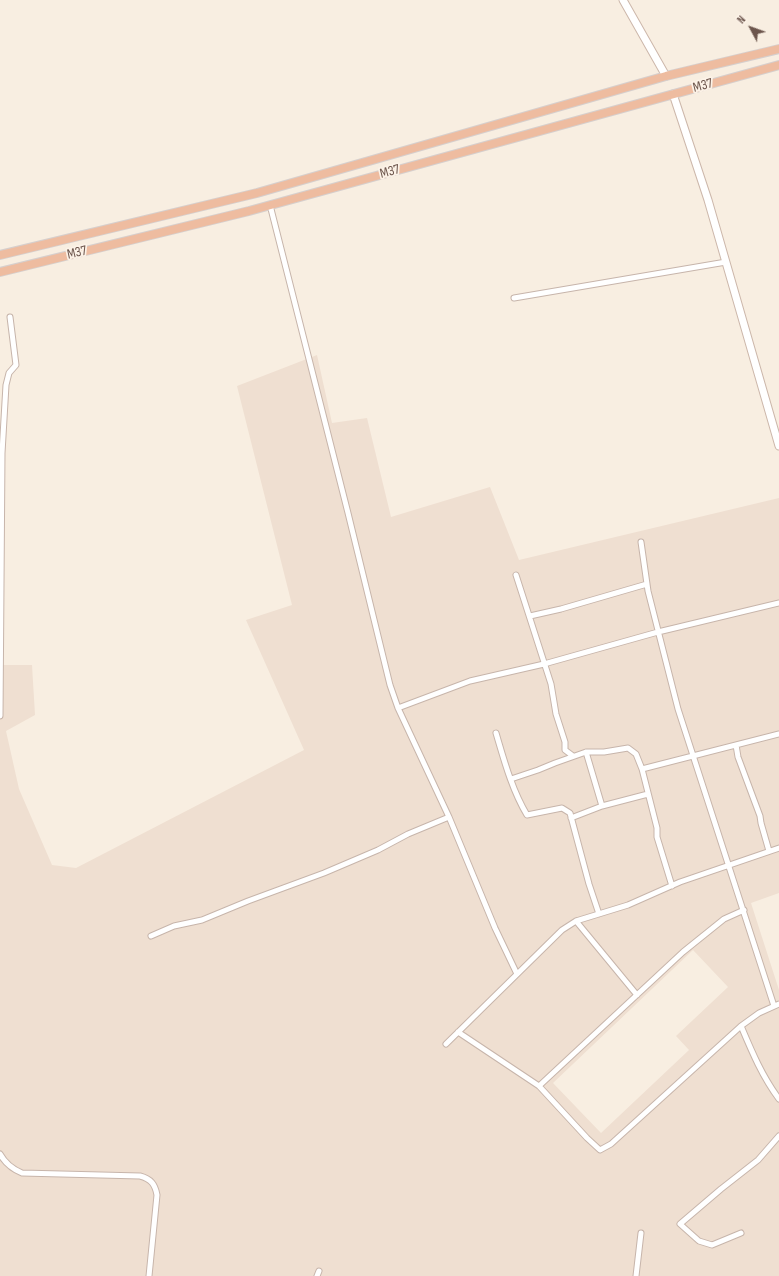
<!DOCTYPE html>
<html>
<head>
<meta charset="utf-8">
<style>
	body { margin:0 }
	#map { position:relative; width:779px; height:1276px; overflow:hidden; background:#f8eee1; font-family:"Sofia Sans Condensed",sans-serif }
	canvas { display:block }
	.north { position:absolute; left:731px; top:8px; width:40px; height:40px; -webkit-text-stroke:3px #fcf2e7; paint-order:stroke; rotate:311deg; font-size:11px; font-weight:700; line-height:16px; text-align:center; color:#6c554c }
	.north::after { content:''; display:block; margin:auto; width:14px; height:18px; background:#6c554c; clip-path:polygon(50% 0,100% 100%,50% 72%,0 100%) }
</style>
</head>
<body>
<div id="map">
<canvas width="779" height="1276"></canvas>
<div class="north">N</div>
</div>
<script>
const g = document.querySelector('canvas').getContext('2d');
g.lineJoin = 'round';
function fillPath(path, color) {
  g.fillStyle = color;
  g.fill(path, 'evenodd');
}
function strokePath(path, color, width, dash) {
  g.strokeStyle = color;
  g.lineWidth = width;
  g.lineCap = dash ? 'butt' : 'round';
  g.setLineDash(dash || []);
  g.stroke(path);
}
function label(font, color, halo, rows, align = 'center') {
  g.font = font + ' "Sofia Sans Condensed",sans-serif';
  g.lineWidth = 3.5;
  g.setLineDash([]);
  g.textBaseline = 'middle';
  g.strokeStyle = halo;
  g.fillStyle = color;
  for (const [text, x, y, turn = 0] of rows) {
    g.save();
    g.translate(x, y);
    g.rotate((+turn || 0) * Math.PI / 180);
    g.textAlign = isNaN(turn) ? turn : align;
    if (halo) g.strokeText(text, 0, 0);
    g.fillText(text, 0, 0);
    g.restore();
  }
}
fillPath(new Path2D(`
	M317 355 332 423 367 418 391 517 490 487 519 560 779 498V893L751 903 779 990V1276H0V665H32L35 715 6 731 19 789 52 865 76 868 304 750 246 620 292 605 237 386ZM693 950 728 987 676 1036 689 1050 601 1133 553 1083Z`), '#efdfd1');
const minor = new Path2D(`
	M270 205 348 513 390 685 398 708 449 817 495 928 517 974
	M514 298 726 262
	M641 542 648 591 678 709 774 1006
	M516 575 551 684 556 714 565 742V750L573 756
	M530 616 561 609 647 584
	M398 708 470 681 544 664 658 632 779 603
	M0 716 2 453 6 385 9 373 16 365 10 317
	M496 733C504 760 512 790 527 815L562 808 570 813 589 884 599 914
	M736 745 738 757 760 816 761 823 769 851
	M586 752 602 806
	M642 769 779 734
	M511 779 538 770 555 763 586 752H604L628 748 636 754 642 769 657 828V837L672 886
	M571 818 602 806 648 794
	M576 921 637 995
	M151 936 174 926 202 920 248 901 324 873 378 850 408 834 449 817
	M741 1026C752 1052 762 1076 779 1099
	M458 1032 539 1086 587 1138 600 1150 611 1144 741 1026 759 1013 779 1004
	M446 1044 562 930 576 921 628 905 680 882 779 848
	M539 1086 683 952 724 919 744 910
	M0 1154C5 1163 12 1169 22 1173L140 1176C151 1179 155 1184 157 1195L149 1276
	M741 1233 712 1245 699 1241 680 1224 721 1189 758 1160 779 1136
	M317 1276 319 1271
	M636 1276 641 1233`);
const secondary = new Path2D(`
	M623 0 666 76
	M673 94 708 200 779 446`);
const trunk = new Path2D(`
	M0 255 257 193 666 76 779 49
	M0 272 249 211 779 65`);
strokePath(minor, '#c7b5ab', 7);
strokePath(secondary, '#ccb7aa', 9);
strokePath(trunk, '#d6cfcd', 10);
strokePath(minor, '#fff', 5);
strokePath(secondary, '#fff', 7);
strokePath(trunk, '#eebca0', 8);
label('14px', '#6c554c', '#fcf2e7', [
	["M37",703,86,-15],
	["M37",390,172,-15],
	["M37",77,253,-13]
]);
</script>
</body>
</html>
